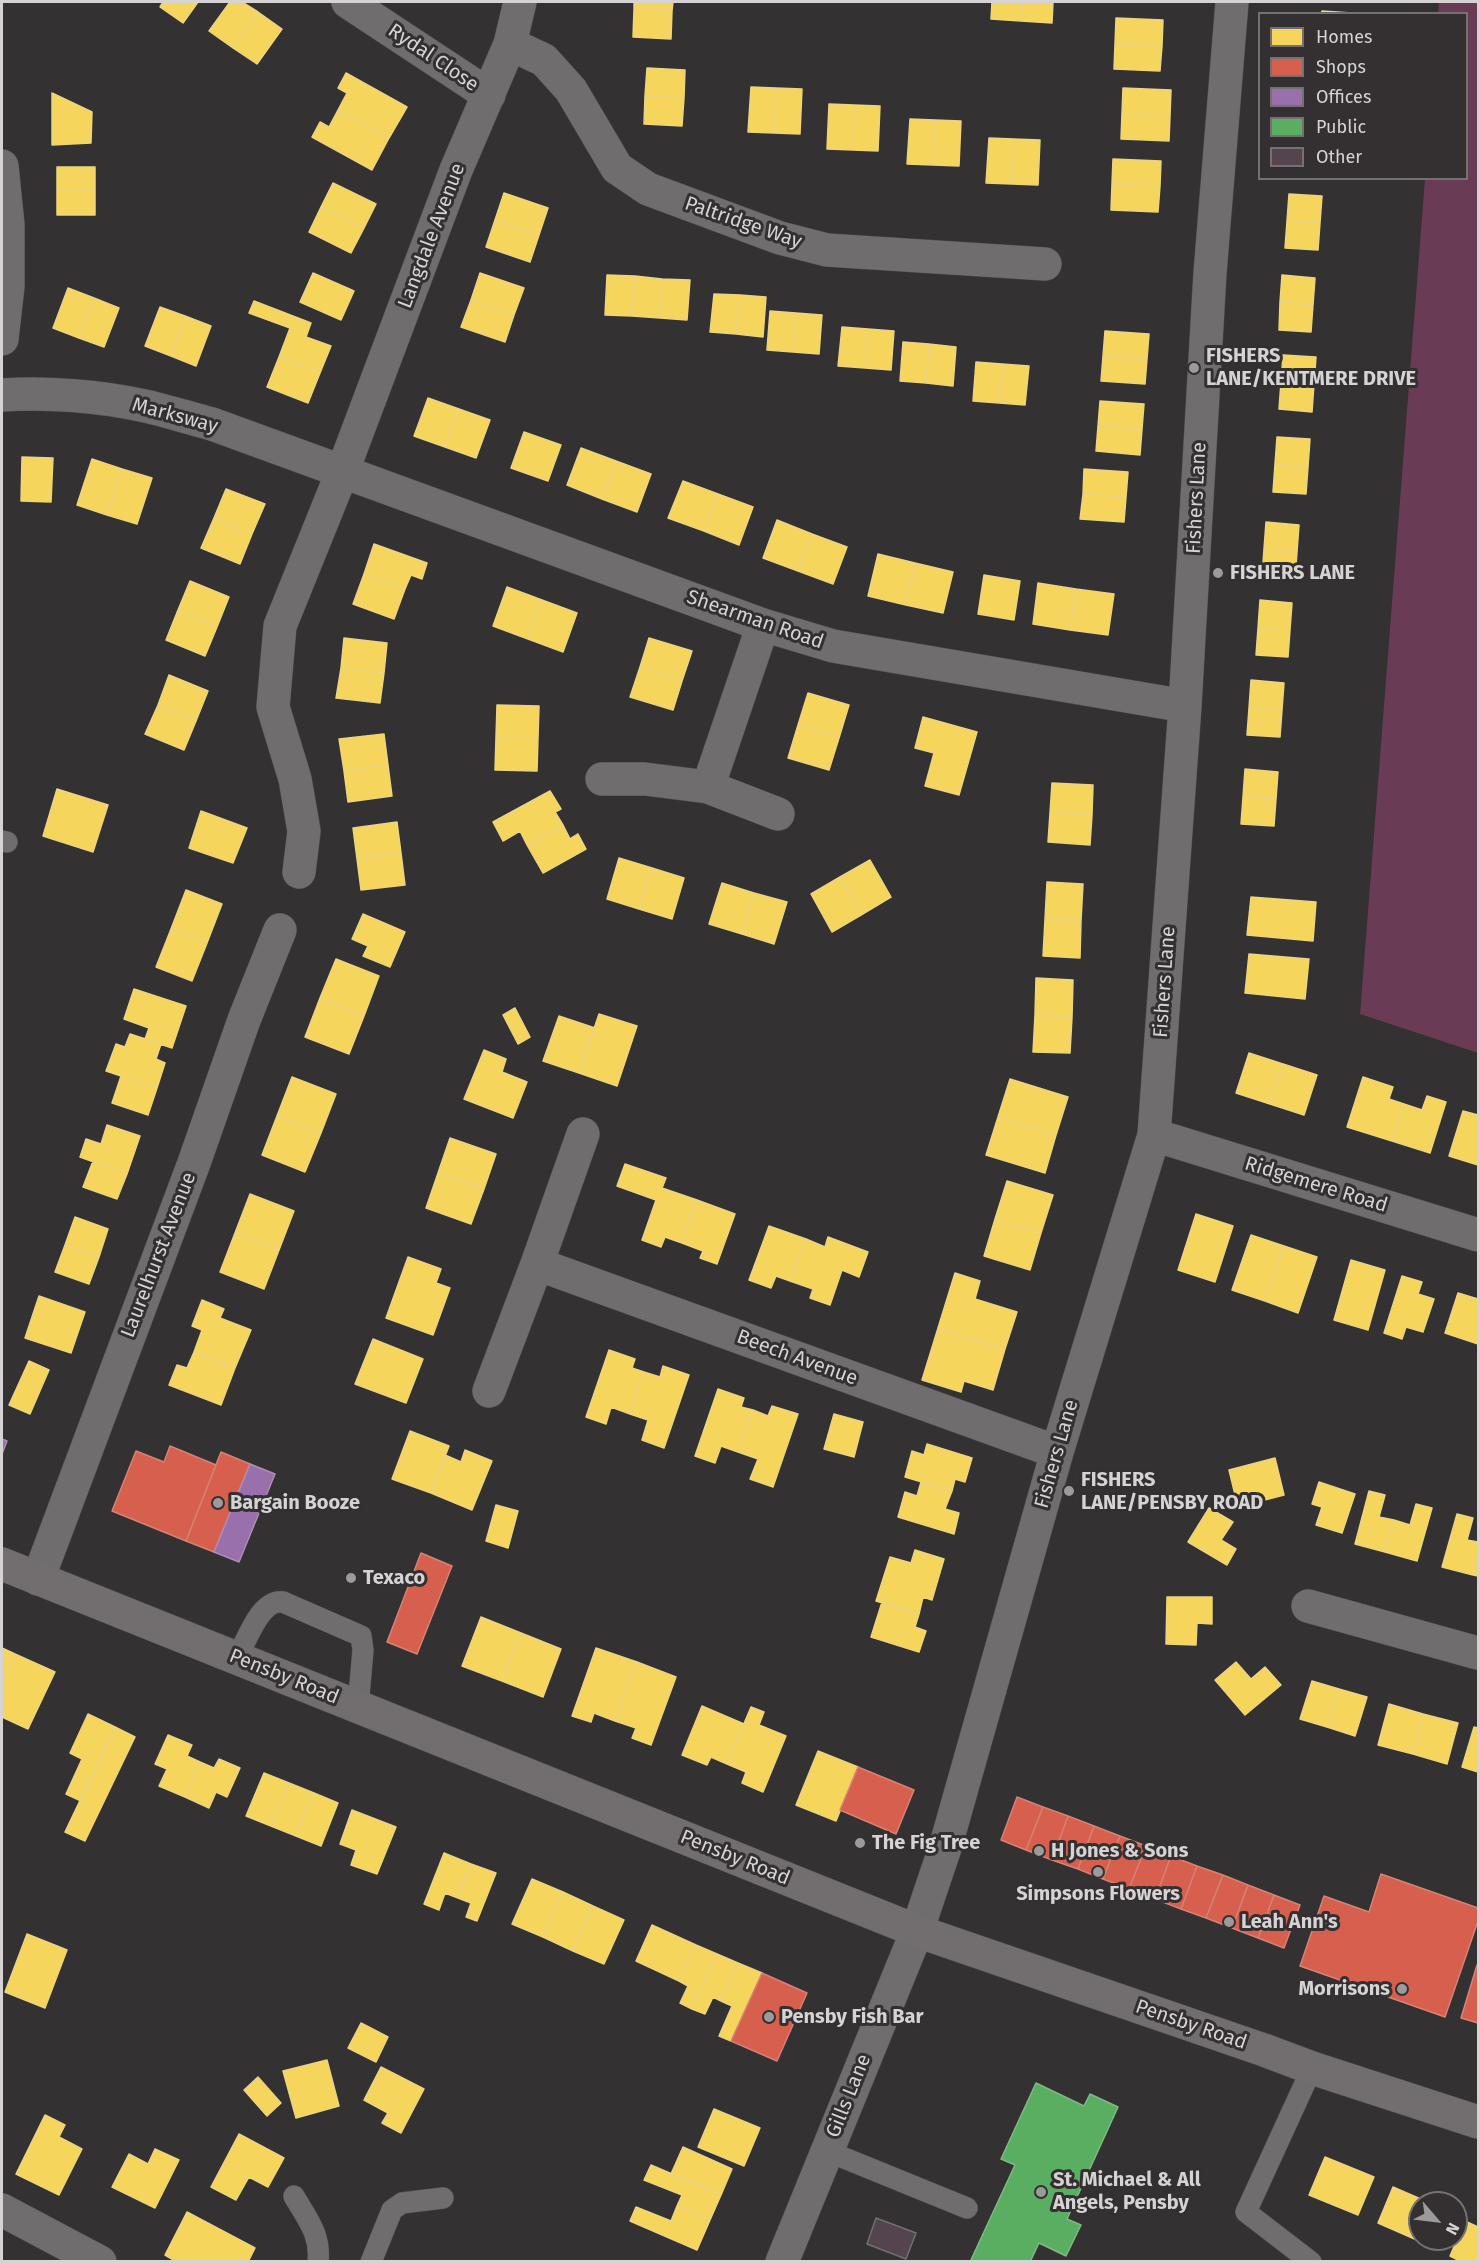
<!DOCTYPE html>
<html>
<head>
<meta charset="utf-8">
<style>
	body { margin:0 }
	#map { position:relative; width:1480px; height:2263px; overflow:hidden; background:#333132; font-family:"Fira Sans",sans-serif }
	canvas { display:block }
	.frame { position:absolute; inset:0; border:3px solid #d5d3d4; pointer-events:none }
	.legend { position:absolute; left:1258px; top:12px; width:210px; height:168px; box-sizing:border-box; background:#343032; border:2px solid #747173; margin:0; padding:8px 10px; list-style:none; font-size:18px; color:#d5d3d4 }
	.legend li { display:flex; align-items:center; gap:12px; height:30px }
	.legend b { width:30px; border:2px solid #747173 }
	.north { position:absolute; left:1408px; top:2191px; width:60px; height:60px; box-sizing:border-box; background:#343032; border:2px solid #747173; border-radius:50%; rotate:118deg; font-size:16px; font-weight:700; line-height:24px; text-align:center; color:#d5d3d4 }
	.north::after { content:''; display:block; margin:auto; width:21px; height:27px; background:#9c9a9b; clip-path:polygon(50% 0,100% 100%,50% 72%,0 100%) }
</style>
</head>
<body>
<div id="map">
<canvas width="1480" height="2263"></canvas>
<div class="frame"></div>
<ul class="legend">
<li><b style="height:16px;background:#f6d55c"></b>Homes</li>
<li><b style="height:16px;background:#d6604d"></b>Shops</li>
<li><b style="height:16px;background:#9970ab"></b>Offices</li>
<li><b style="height:16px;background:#5aae61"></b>Public</li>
<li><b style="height:16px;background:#54444d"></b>Other</li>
</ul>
<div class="north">N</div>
</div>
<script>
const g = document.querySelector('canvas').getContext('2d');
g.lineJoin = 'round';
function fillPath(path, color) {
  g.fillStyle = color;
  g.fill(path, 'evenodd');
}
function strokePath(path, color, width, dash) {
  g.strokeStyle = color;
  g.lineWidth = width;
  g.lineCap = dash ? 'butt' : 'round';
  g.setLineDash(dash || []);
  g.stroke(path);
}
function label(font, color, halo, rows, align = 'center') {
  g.font = font + ' "Fira Sans",sans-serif';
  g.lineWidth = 6;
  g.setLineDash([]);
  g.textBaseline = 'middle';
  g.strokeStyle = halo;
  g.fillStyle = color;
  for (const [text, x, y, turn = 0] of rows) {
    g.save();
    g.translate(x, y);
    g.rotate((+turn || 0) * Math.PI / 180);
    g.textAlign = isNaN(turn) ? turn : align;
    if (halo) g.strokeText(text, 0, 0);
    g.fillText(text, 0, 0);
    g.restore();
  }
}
fillPath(new Path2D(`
	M1439 2H1478V1053L1360 1014 1425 179 1466 178V14L1438 13Z`), '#693b54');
const homes = new Path2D(`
	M163 2H198L183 23 160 7Z
	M230 2H242L258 12 233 48 209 31Z
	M634 2H673L672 11 634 9Z
	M992 2H1023L1021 21 991 19Z
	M1023 2H1053L1052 23 1021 21Z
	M634 9 672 11 671 39 633 37Z
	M1322 11 1352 13 1321 14Z
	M258 12 282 29 257 64 233 48Z
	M1116 18 1163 20 1162 46 1115 44Z
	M1115 44 1162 46 1160 71 1114 69Z
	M647 68 685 70 684 98 645 96Z
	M346 73 407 107 389 138 338 110 347 93 338 88Z
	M751 87 776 88 774 133 748 132Z
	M776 88 802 89 800 134 774 133Z
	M1123 88 1171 90 1170 116 1122 113Z
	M52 93 92 112 91 143 52 145Z
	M645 96 684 98 682 126 644 124Z
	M829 104 854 105 853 150 827 149Z
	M854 105 880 106 878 151 853 150Z
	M338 110 389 138 372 170 312 137 320 122 329 127Z
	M1122 113 1170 116 1169 141 1121 139Z
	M910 119 935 120 933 165 907 164Z
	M935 120 961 121 959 166 933 165Z
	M989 138 1014 139 1012 184 986 183Z
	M1014 139 1040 140 1038 185 1012 184Z
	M1113 159 1161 161 1160 186 1112 184Z
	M57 167H95V191H57Z
	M333 183 376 204 364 228 321 207Z
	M1112 184 1160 186 1158 212 1111 210Z
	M57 191H95V215H57Z
	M504 193 548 208 539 235 495 220Z
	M1289 194 1322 196 1320 223 1287 221Z
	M321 207 364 228 351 253 309 232Z
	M495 220 539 235 530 262 486 247Z
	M1287 221 1320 223 1318 250 1285 248Z
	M313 273 354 291 341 320 300 302Z
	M480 273 524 288 514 315 471 300Z
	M607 275 635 276 632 316 605 315Z
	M1282 275 1315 278 1313 305 1280 302Z
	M635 276 662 279 660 318 632 316Z
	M662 279 690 280 687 320 660 318Z
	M68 288 94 298 79 338 53 328Z
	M714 294 740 295 736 334 710 332Z
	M740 295 766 297 763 337 736 334Z
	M94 298 119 308 104 347 79 338Z
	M471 300 514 315 505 342 461 327Z
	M254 301 311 323 306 337 331 346 320 373 279 357 290 328 249 313Z
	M1280 302 1313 305 1311 332 1279 330Z
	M160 307 185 316 171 356 145 346Z
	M770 311 796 313 793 352 767 350Z
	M796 313 822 315 819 354 793 352Z
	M185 316 211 326 196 366 171 356Z
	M842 327 868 329 865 368 838 366Z
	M868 329 894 331 891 370 865 368Z
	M1105 331 1149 334 1147 359 1103 356Z
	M903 342 929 344 926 383 900 381Z
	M929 344 956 347 953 386 926 383Z
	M1283 355 1316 357 1314 384 1281 382Z
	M1103 356 1147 359 1145 384 1101 381Z
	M279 357 320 373 308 403 267 387Z
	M976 362 1002 364 999 403 973 401Z
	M1002 364 1029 366 1025 405 999 403Z
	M1281 382 1314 384 1312 412 1279 409Z
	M428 398 459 409 445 447 414 436Z
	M1100 401 1144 404 1142 429 1098 426Z
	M459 409 490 420 476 458 445 447Z
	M1098 426 1142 429 1140 455 1096 451Z
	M524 432 561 445 548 481 511 468Z
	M1277 437 1310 439 1308 467 1275 464Z
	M581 448 616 461 602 499 567 485Z
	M22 457 53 458 51 502 21 501Z
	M92 459 122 469 107 515 77 505Z
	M616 461 651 474 637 512 602 499Z
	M1275 464 1308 467 1306 494 1273 492Z
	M122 469 152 478 137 524 107 515Z
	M1084 469 1128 472 1126 497 1083 494Z
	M683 481 718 494 704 531 668 518Z
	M226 489 265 504 252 534 214 518Z
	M718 494 753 507 739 545 704 531Z
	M1083 494 1126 497 1124 522 1080 519Z
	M214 518 252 534 240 564 201 548Z
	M777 520 812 534 798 571 763 558Z
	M1266 522 1299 525 1297 552 1264 549Z
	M812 534 847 547 833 584 798 571Z
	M374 544 427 563 422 579 411 575 405 589 364 574Z
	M1264 549 1297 552 1295 579 1262 576Z
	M878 554 915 563 906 605 868 596Z
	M915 563 953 572 943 613 906 605Z
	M364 574 405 589 394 619 353 604Z
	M984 575 1020 581 1014 620 978 614Z
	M190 581 229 597 217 627 178 610Z
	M1038 583 1076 589 1070 630 1033 624Z
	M507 587 542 600 528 639 493 626Z
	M1076 589 1114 594 1108 635 1070 630Z
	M542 600 577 613 563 652 528 639Z
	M1260 600 1292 603 1290 630 1258 628Z
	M178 610 217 627 205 656 166 640Z
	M1258 628 1290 630 1288 657 1256 655Z
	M344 638 387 643 384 673 341 668Z
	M649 638 692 651 682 681 640 667Z
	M640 667 682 681 673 710 630 697Z
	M341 668 384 673 380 703 336 698Z
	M169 675 208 691 196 721 158 705Z
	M1251 680 1284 683 1282 710 1249 708Z
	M808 693 849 705 839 738 798 725Z
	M158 705 196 721 184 750 145 734Z
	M497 705 539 706 538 738 496 737Z
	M1249 708 1282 710 1280 737 1247 735Z
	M923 717 977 732 959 795 925 786 934 753 915 748Z
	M798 725 839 738 829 770 788 758Z
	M384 734 388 765 344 771 339 739Z
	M496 737 538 738 537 771 495 770Z
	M388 765 392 796 348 802 344 771Z
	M1245 769 1278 772 1276 799 1243 797Z
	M1052 783 1093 785 1092 815 1050 813Z
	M57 789 108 805 93 852 43 836Z
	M550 791 561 809 555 812 563 825 527 845 520 831 503 841 493 822Z
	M1243 797 1276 799 1274 826 1241 824Z
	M201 811 247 828 233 863 189 848Z
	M1050 813 1092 815 1090 845 1048 842Z
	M397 822 401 853 357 859 353 828Z
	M563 825 570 839 578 834 586 849 543 873 527 845Z
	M401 853 405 885 361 890 357 859Z
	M619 858 652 868 639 909 607 899Z
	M870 860 891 897 861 915 840 877Z
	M652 868 684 878 672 919 639 909Z
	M840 877 861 915 832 932 811 894Z
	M1047 882 1083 884 1081 921 1045 919Z
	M722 883 754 893 742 934 709 924Z
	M186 890 222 904 207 943 171 929Z
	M754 893 787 902 774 944 742 934Z
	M1251 897 1316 902 1313 941 1247 935Z
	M363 914 405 932 390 967 363 956 368 946 352 939Z
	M1045 919 1081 921 1080 958 1043 956Z
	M171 929 207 943 192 981 156 967Z
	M1249 954 1309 959 1305 999 1245 993Z
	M336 959 379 976 364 1016 320 998Z
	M1036 978 1073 980 1072 1017 1035 1015Z
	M134 989 186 1006 172 1048 145 1039 149 1028 124 1019Z
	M320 998 364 1016 349 1054 305 1037Z
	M515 1008 530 1037 518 1044 503 1015Z
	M599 1014 637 1026 617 1086 579 1073Z
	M1035 1015 1072 1017 1070 1053 1033 1052Z
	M559 1016 595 1028 579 1073 543 1061Z
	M130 1034 161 1044 156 1059 165 1063 157 1088 106 1071 116 1044 125 1047Z
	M484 1050 506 1059 502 1072 527 1082 513 1118 464 1099Z
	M1249 1053 1283 1064 1270 1104 1236 1093Z
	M1283 1064 1317 1075 1304 1115 1270 1104Z
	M121 1076 157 1088 148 1115 112 1103Z
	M292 1077 336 1094 321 1133 277 1116Z
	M1363 1077 1393 1087 1389 1099 1404 1104 1392 1141 1347 1127Z
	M1010 1079 1068 1097 1056 1135 998 1117Z
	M1427 1096 1446 1102 1430 1153 1392 1141 1404 1104 1422 1110Z
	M1463 1111 1478 1115V1165L1449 1156Z
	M277 1116 321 1133 305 1172 262 1155Z
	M998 1117 1056 1135 1045 1173 986 1155Z
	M107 1125 140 1136 127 1174 80 1157 86 1139 101 1144Z
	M450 1138 496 1154 484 1189 438 1173Z
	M93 1161 127 1174 117 1199 83 1187Z
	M625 1164 666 1178 662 1188 697 1200 682 1243 665 1237 661 1247 642 1240 656 1200 617 1186Z
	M438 1173 484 1189 471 1224 426 1208Z
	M1007 1181 1053 1195 1041 1233 995 1219Z
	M250 1194 294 1211 279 1250 235 1233Z
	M697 1200 735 1214 717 1264 700 1258 703 1251 682 1243Z
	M1196 1214 1233 1226 1215 1282 1178 1270Z
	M75 1217 108 1229 99 1257 65 1245Z
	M995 1219 1041 1233 1030 1270 984 1256Z
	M769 1226 806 1239 790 1281 776 1276 771 1288 749 1280Z
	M235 1233 279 1250 264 1289 220 1272Z
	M1251 1235 1284 1246 1265 1301 1232 1290Z
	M828 1237 868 1252 859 1277 842 1270 830 1305 810 1298 813 1289 790 1281 806 1239 825 1247Z
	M65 1245 99 1257 89 1284 55 1272Z
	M1284 1246 1317 1257 1298 1313 1265 1301Z
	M408 1257 441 1269 436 1283 450 1288 433 1335 386 1318Z
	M1351 1260 1385 1270 1368 1330 1334 1320Z
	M955 1273 980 1281 975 1299 1017 1312 1005 1349 938 1328Z
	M1402 1276 1422 1282 1418 1294 1434 1299 1423 1332 1406 1327 1402 1339 1384 1333Z
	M1458 1293 1478 1299V1344L1445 1333Z
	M39 1296 85 1312 71 1353 25 1338Z
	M202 1300 224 1309 220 1318 251 1330 235 1368 194 1352 202 1330 192 1326Z
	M938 1328 1005 1349 993 1390 964 1381 961 1392 922 1380Z
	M373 1339 423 1359 406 1403 355 1384Z
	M609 1350 635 1359 632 1368 644 1372 630 1414 611 1407 606 1424 586 1417Z
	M194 1352 235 1368 221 1405 169 1385 177 1365 187 1368Z
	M29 1361 49 1370 30 1414 9 1405Z
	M663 1366 689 1375 664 1448 642 1440 648 1420 630 1414 644 1372 660 1377Z
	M718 1389 744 1398 741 1407 753 1410 738 1452 721 1446 715 1463 695 1456Z
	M772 1406 798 1414 773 1487 750 1479 758 1459 738 1452 753 1410 768 1416Z
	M834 1414 863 1422 854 1457 824 1449Z
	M410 1431 449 1446 431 1493 392 1479Z
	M927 1444 972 1458 965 1482 955 1479 952 1491 905 1477 912 1451 924 1455Z
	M465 1450 492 1461 472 1510 431 1493 445 1455 461 1462Z
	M1275 1458 1284 1495 1238 1507 1229 1470Z
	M921 1482 952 1491 945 1509 959 1513 954 1534 898 1517 905 1492 917 1496Z
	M1319 1482 1355 1494 1342 1533 1316 1525 1322 1507 1312 1504Z
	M1369 1491 1385 1495 1379 1517 1394 1520 1385 1552 1355 1544Z
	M1416 1504 1432 1508 1417 1561 1385 1552 1394 1520 1410 1525Z
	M496 1505 518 1511 508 1548 486 1541Z
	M1209 1508 1233 1522 1221 1540 1236 1549 1227 1565 1188 1542Z
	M1457 1514 1473 1518 1467 1540 1478 1542V1555L1473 1575 1442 1567Z
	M915 1550 944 1559 932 1600 923 1597 919 1614 876 1601 890 1557 911 1563Z
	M1478 1555V1576L1473 1575Z
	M1167 1597H1212V1624L1197 1623 1196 1645 1166 1644Z
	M882 1602 919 1614 915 1627 926 1631 919 1652 871 1637Z
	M481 1617 521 1633 502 1681 462 1666Z
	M521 1633 561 1649 543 1697 502 1681Z
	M2 1648 15 1654 2 1684Z
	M596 1648 637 1662 615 1721 594 1713 591 1722 572 1716Z
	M15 1654 55 1672 28 1729 2 1717V1684Z
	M637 1662 676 1677 651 1745 632 1738 636 1728 615 1721Z
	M1236 1662 1251 1679 1265 1667 1281 1685 1245 1715 1215 1680Z
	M1312 1681 1339 1689 1327 1727 1300 1719Z
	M1339 1689 1367 1697 1355 1736 1327 1727Z
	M1389 1704 1423 1714 1413 1754 1378 1745Z
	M702 1706 744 1724 727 1764 711 1757 707 1765 682 1755Z
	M751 1707 764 1712 759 1725 786 1736 763 1792 742 1783 746 1772 727 1764Z
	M88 1714 115 1727 81 1801 66 1794 82 1759 70 1753Z
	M1423 1714 1458 1723 1447 1764 1413 1754Z
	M115 1727 135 1737 85 1841 65 1832Z
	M1474 1727 1478 1728V1772L1462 1767Z
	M168 1735 192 1745 187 1756 200 1762 185 1797 159 1786 167 1769 155 1764Z
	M818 1751 858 1767 836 1821 796 1805Z
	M219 1759 240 1768 227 1797 216 1792 209 1808 185 1797 200 1762 214 1768Z
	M264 1773 289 1783 271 1826 246 1816Z
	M289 1783 314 1793 296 1836 271 1826Z
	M314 1793 338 1803 321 1846 296 1836Z
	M352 1810 396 1827 377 1874 351 1865 356 1850 340 1844Z
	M444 1853 471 1864 458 1898 445 1893 439 1910 424 1904Z
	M471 1864 496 1873 477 1921 466 1917 471 1903 458 1898Z
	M532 1879 563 1892 543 1937 512 1924Z
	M563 1892 593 1906 573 1951 543 1937Z
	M593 1906 624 1920 604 1964 573 1951Z
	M652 1925 696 1945 679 1981 636 1961Z
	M27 1934 67 1950 45 2008 5 1992Z
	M696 1945 717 1954 692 2009 680 2003 688 1986 679 1981Z
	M717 1954 738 1963 721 2001 713 1997 705 2014 692 2009Z
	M738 1963 762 1973 731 2041 719 2036 732 2006 721 2001Z
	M361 2023 388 2037 376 2062 348 2048Z
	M327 2060 339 2106 296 2118 283 2071Z
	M381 2067 424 2089 401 2133 382 2123 388 2113 364 2100Z
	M258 2077 281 2103 267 2116 244 2090Z
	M714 2109 760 2128 744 2166 698 2147Z
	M45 2115 65 2125 59 2137 82 2149 59 2195 16 2174Z
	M239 2134 284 2158 268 2187 249 2177 236 2200 211 2187Z
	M683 2147 732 2169 721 2195 671 2174Z
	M155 2149 179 2160 155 2208 112 2187 129 2154 148 2164Z
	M1325 2157 1374 2177 1358 2215 1309 2195Z
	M651 2165 721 2195 710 2220 677 2206 682 2195 644 2180Z
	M1393 2187 1430 2203H1420V2239H1428L1426 2244 1378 2223Z
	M677 2206 710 2220 697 2250 630 2221 636 2207 671 2221Z
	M187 2212 255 2248 248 2262H177L165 2255Z
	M1465 2221 1478 2227V2262H1462L1450 2256Z`);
fillPath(homes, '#f6d55c');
strokePath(homes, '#ecd480', 1.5);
const shops = new Path2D(`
	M170 1446 216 1465 186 1541 112 1511 136 1451 164 1462Z
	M221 1452 250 1464 214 1552 186 1541Z
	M421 1553 452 1566 417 1654 387 1642Z
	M858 1767 914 1790 896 1834 840 1810Z
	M1017 1797 1043 1807 1026 1850 1001 1840Z
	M1043 1807 1068 1816 1052 1860 1026 1850Z
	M1068 1816 1094 1826 1078 1869 1052 1860Z
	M1094 1826 1120 1836 1103 1879 1078 1869Z
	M1120 1836 1146 1846 1129 1889 1103 1879Z
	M1146 1846 1171 1856 1155 1899 1129 1889Z
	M1171 1856 1197 1866 1181 1909 1155 1899Z
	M1197 1866 1223 1875 1206 1918 1181 1909Z
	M1381 1874 1478 1908V1921L1445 2017 1300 1966 1324 1896 1369 1912Z
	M1223 1875 1248 1885 1232 1928 1206 1918Z
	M1248 1885 1274 1895 1258 1938 1232 1928Z
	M1274 1895 1300 1905 1284 1948 1258 1938Z
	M1477 1965 1478 1966V2023L1461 2018Z
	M762 1973 807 1993 777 2061 731 2041Z`);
fillPath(shops, '#d6604d');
strokePath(shops, '#d68276', 1.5);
const offices = new Path2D(`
	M2 1439 7 1441 2 1454Z
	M250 1464 275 1474 239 1562 214 1552Z`);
fillPath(offices, '#9970ab');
strokePath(offices, '#ab8eb7', 1.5);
const public = new Path2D(`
	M1036 2083 1084 2106 1090 2094 1118 2107 1067 2219 1081 2225 1066 2256 1039 2243 1030 2262H970L1015 2165 1001 2159Z`);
fillPath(public, '#5aae61');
strokePath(public, '#7fb984', 1.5);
const building = new Path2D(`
	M876 2218 916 2233 906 2259 867 2244Z`);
fillPath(building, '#54444d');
strokePath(building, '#717070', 1.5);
const service = new Path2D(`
	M2 841 7 842
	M237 1658C247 1640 260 1599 283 1602L361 1636 363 1650 358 1707
	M827 2151 967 2208
	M294 2196C307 2219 321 2234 318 2262
	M371 2262 392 2210 402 2203 443 2198
	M1311 2262 1246 2212 1312 2068`);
const minor = new Path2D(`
	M348 2 489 95
	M510 44 544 60 571 90 617 168 648 189 780 238 827 250 1045 264
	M2 166 8 225V286L2 339
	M2 395C47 392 100 396 145 406 167 411 189 418 212 424L763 625 833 646 1185 706
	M602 779H645L708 787 778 814
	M708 787 763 625
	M299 872 304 831 295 779 273 707 280 626 343 470 456 170 510 44 520 2
	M1154 1135 1478 1235
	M537 1264 1057 1452
	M489 1391 537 1264 583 1134
	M38 1579 194 1163 244 1020 280 930
	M1308 1606 1478 1653
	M2 2210 100 2262
	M782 2262 917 1931 945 1848 1057 1452 1154 1135 1185 706 1210 273 1232 2`);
const secondary = new Path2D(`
	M2 1564 917 1931 1264 2050 1312 2068 1478 2122`);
strokePath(service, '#504e4f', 22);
strokePath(minor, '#504e4f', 34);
strokePath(secondary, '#504e4f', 34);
strokePath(service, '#6f6d6e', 21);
strokePath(minor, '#6f6d6e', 33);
strokePath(secondary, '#726e70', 33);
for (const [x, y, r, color] of [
	[1194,368,6,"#9c9a9b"],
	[1218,573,6,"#9c9a9b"],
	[1069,1491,6,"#9c9a9b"],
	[218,1503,6,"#9c9a9b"],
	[351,1578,6,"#9c9a9b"],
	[860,1843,6,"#9c9a9b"],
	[1039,1851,6,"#9c9a9b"],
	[1098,1872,6,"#9c9a9b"],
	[1229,1922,6,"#9c9a9b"],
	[1402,1989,6,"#9c9a9b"],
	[769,2017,6,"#9c9a9b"],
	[1041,2192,6,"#9c9a9b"]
]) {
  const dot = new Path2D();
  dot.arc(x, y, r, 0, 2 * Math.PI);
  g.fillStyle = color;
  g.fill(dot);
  strokePath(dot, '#343032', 2);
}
label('20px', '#d5d3d4', '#343032', [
	["Rydal Close",433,58,34],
	["Paltridge Way",743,223,19],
	["Langdale Avenue",432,236,-69],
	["Marksway",175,416,15],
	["Fishers Lane",1197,498,-87],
	["Shearman Road",755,620,19],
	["Fishers Lane",1165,982,-86],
	["Ridgemere Road",1316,1185,17],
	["Laurelhurst Avenue",159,1255,-69],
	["Beech Avenue",797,1358,20],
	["Fishers Lane",1057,1454,-74],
	["Pensby Road",284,1677,22],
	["Pensby Road",735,1858,22],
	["Pensby Road",1191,2025,19],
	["Gills Lane",849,2096,-68]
]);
label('bold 20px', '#d5d3d4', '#343032', [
	["FISHERS",1206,356],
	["LANE/KENTMERE DRIVE",1206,379],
	["FISHERS LANE",1230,573],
	["FISHERS",1081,1480],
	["LANE/PENSBY ROAD",1081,1503],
	["Bargain Booze",230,1503],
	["Texaco",363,1578],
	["The Fig Tree",872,1843],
	["H Jones & Sons",1051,1851],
	["Simpsons Flowers",1098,1894,"center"],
	["Leah Ann's",1241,1922],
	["Morrisons",1390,1989,"right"],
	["Pensby Fish Bar",781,2017],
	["St. Michael & All",1053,2180],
	["Angels, Pensby",1053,2203]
], 'left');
</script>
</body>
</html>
